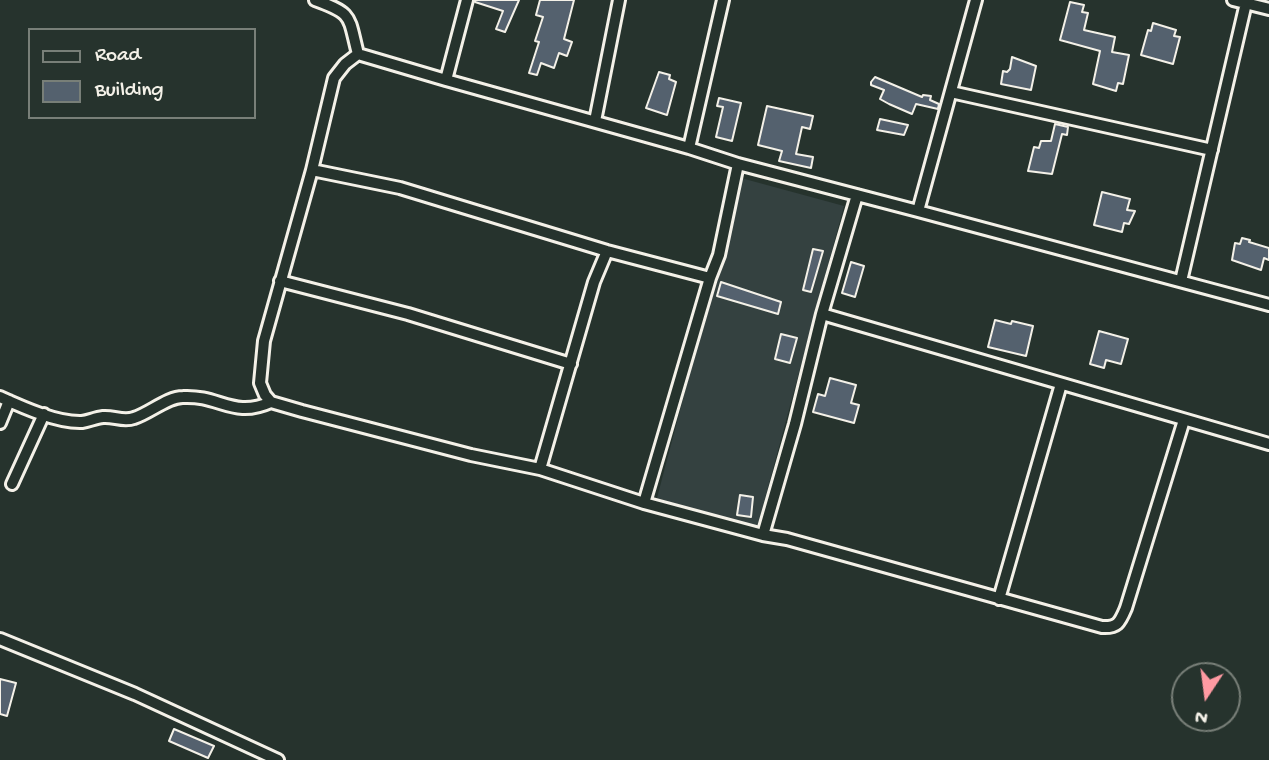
<!DOCTYPE html>
<html>
<head>
<meta charset="utf-8">
<style>
	body { margin:0 }
	#map { position:relative; width:1269px; height:760px; overflow:hidden; background:#26332d; font-family:"Gochi Hand",sans-serif }
	canvas { display:block }
	.legend { position:absolute; left:28px; top:28px; width:228px; height:91px; box-sizing:border-box; background:#26332d; border:2px solid #787f78; margin:0; padding:9px 12px; list-style:none; font-size:21px; color:#f4f1e8 }
	.legend li { display:flex; align-items:center; gap:14px; height:35px }
	.legend b { width:35px; border:2px solid #787f78 }
	.north { position:absolute; left:1171px; top:662px; width:70px; height:70px; box-sizing:border-box; background:#26332d; border:2px solid #787f78; border-radius:50%; rotate:193deg; font-size:19px; font-weight:700; line-height:28px; text-align:center; color:#f4f1e8 }
	.north::after { content:''; display:block; margin:auto; width:24px; height:32px; background:#ff9aa2; clip-path:polygon(50% 0,100% 100%,50% 72%,0 100%) }
</style>
</head>
<body>
<div id="map">
<canvas width="1269" height="760"></canvas>
<ul class="legend">
<li><b style="height:9px;background:#26332d"></b>Road</li>
<li><b style="height:19px;background:#54616e"></b>Building</li>
</ul>
<div class="north">N</div>
</div>
<script>
const g = document.querySelector('canvas').getContext('2d');
g.lineJoin = 'round';
function fillPath(path, color) {
  g.fillStyle = color;
  g.fill(path, 'evenodd');
}
function strokePath(path, color, width, dash) {
  g.strokeStyle = color;
  g.lineWidth = width;
  g.lineCap = dash ? 'butt' : 'round';
  g.setLineDash(dash || []);
  g.stroke(path);
}
fillPath(new Path2D(`
	M741 178 844 206 757 528 657 498Z`), '#344140');
const building = new Path2D(`
	M475 0H519L505 32 496 29 503 11 475 2Z
	M540 0H574L564 39 572 42 567 56 559 53 554 68 541 63 537 75 529 73 539 42 535 41 543 17 536 15Z
	M1070 2 1084 5 1082 12 1088 13 1084 30 1115 37 1112 52 1129 55 1123 84 1118 83 1116 91 1093 84 1100 51 1060 40Z
	M1153 23 1176 30 1174 36 1180 37 1173 64 1141 55 1148 30 1151 31Z
	M1012 57 1036 66 1031 90 1001 84 1003 71 1007 72 1010 69Z
	M659 72 670 75 669 79 676 82 667 115 646 108Z
	M875 77 922 97 923 95 931 96 930 100 939 104 938 109 916 104 912 114 889 104 880 99 884 90 871 85V82Z
	M719 98 741 103 732 141 716 137 723 107 717 106Z
	M767 106 813 116 810 129 802 127 796 154 813 157 811 168 779 161 782 151 758 145Z
	M880 119 908 125 904 135 877 130Z
	M1055 124 1068 127 1067 135 1062 134 1052 174 1028 171 1034 147 1039 148 1041 141H1051Z
	M1102 192 1130 199 1127 210 1135 211 1129 224 1124 223 1122 232 1094 225Z
	M1242 238 1250 240 1249 242 1269 248V260L1264 258 1261 270 1232 260 1235 243 1240 244Z
	M813 249 823 251 811 292 803 290Z
	M851 262 864 266 855 297 842 293Z
	M721 282 781 302 778 314 717 296Z
	M995 320 1011 324 1012 321 1033 326 1026 356 988 347Z
	M1099 331 1128 339 1121 364 1106 360 1104 368 1090 364Z
	M781 334 797 338 790 363 775 359Z
	M830 378 856 385 851 403 859 405 854 423 813 412 818 394 825 396Z
	M740 495 753 497 751 517 737 515Z
	M0 679 16 683 7 716 0 714Z
	M174 729 214 746 208 758 169 741Z`);
fillPath(building, '#54616e');
strokePath(building, '#f4f1e8', 2);
const minor = new Path2D(`
	M315 0C354 14 348 16 358 54L446 80 467 0
	M976 0 918 211 1269 305
	M1233 0 1269 9
	M446 80 689 148 738 164 918 211
	M951 92 1212 150
	M595 121 619 0
	M689 148 723 0
	M312 170 334 78 345 64 358 54
	M857 195 822 314 1269 444
	M607 251 594 282 540 469 644 503 763 535
	M280 281 408 314 571 364
	M1181 281 1246 3
	M822 314 795 424 763 535 787 539 1102 627C1118 628 1120 622 1126 608L1184 420
	M0 397C22 407 57 423 82 422 89 421 95 418 103 417 114 416 123 422 134 418 150 413 167 397 183 397 220 395 233 419 271 402
	M0 423 9 401
	M540 469 471 455 302 411 271 402 265 395 260 383 264 341 312 170 400 188 607 251 710 278
	M12 484 44 414
	M644 503 710 278 719 255 738 164
	M999 599 1061 384
	M0 639 135 694 278 760`);
strokePath(minor, '#f4f1e8', 16);
strokePath(minor, '#26332d', 10);
</script>
</body>
</html>
